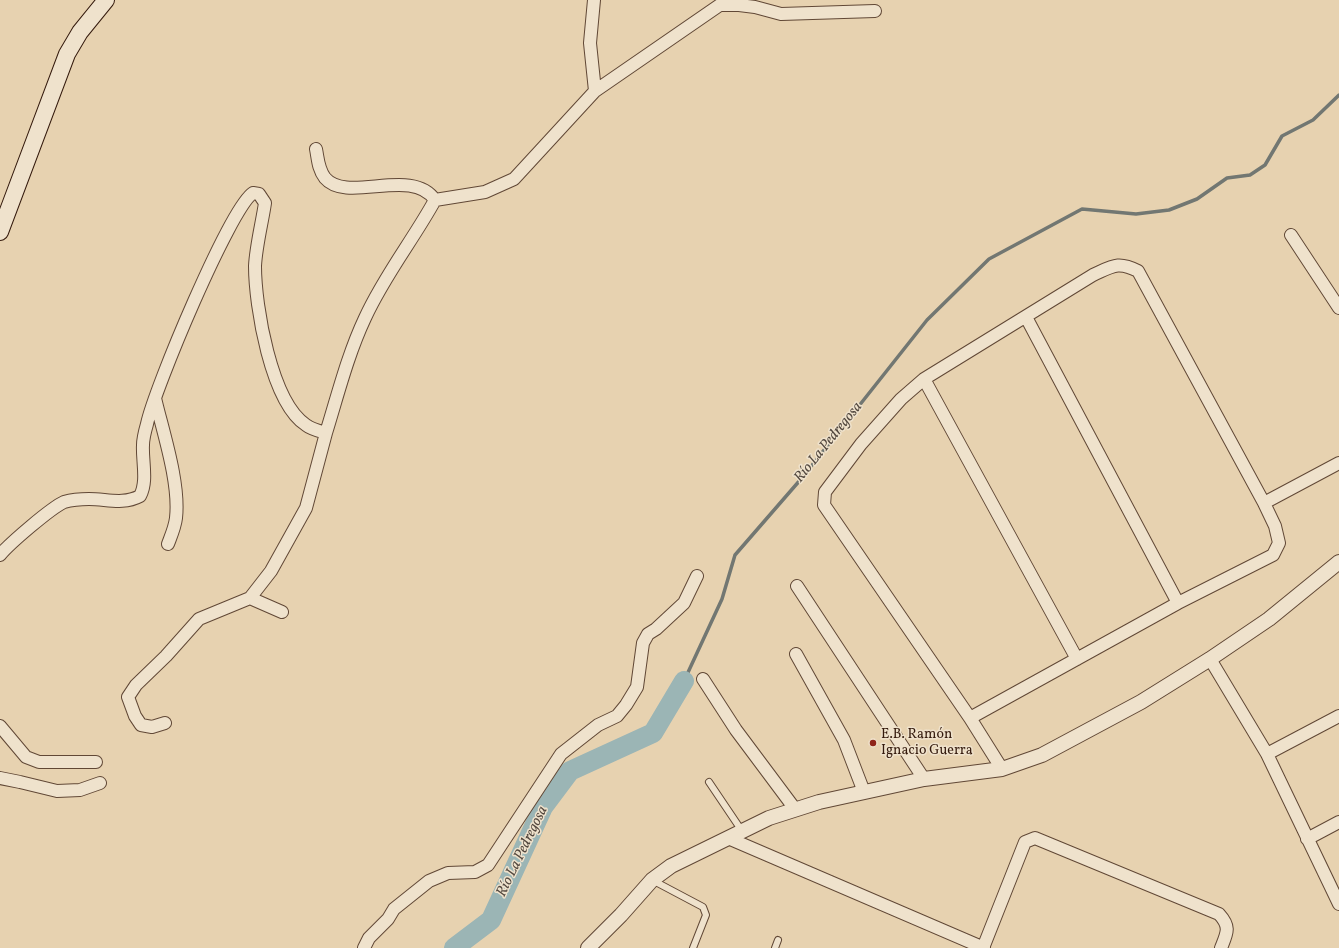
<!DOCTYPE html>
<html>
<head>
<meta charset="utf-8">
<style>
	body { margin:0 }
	canvas { display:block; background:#e7d2b0 }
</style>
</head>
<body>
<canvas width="1339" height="948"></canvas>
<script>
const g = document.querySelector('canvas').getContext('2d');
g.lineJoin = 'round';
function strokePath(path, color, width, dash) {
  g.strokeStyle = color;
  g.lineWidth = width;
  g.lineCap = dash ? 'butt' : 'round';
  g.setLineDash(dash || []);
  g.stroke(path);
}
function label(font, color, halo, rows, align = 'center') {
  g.font = font + ' Vollkorn,serif';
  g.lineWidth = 3;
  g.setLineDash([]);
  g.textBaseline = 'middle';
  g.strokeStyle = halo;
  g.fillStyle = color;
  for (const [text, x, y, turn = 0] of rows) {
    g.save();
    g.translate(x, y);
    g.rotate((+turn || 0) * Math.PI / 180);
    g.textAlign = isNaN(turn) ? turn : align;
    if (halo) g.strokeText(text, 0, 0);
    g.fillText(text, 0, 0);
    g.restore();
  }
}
strokePath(new Path2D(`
	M684 681 722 599 735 555 801 479 927 320 989 259 1082 209 1136 214 1169 210 1197 199 1227 178 1250 175 1265 165 1282 136 1313 120 1339 95`), '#727772', 3.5);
strokePath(new Path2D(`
	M454 948 491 920 543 807 570 771 653 733 684 681`), '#9bb5b5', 20);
const service = new Path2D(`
	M709 782 742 831
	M652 880 703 907 706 915 693 948
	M775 948 778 940`);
const minor = new Path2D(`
	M594 0 590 43 595 91
	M720 5H739L755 7 781 14 875 11
	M316 149C318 159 318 169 325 178 347 204 412 166 435 200
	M1291 235 1339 308
	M1026 317 1178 603
	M924 379 1077 659
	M155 398C163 432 180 483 176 518 175 527 171 536 168 544
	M1264 503 1339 463
	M0 555C10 543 51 508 64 502 71 500 81 499 89 499 107 499 123 505 140 496 148 481 142 461 143 445 143 438 145 431 147 424 154 390 230 208 253 193L259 194 265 203C262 223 256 246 255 266 255 306 271 402 306 425 311 429 319 431 326 433 338 394 348 354 365 318 384 276 413 240 435 200L485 192 514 179 595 91 727 0
	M797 586 924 779
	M250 598 282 612
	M796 654 844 740 864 792
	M1210 659 1267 754 1339 904
	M703 679 736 730 795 809
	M970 718 1178 603 1273 555 1279 543 1275 526 1264 503 1138 271C1118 261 1113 266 1093 275L924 379 901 399 861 444 825 492 824 505 970 718 1002 769
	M165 723 152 727 141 725 135 716 128 697 136 685 166 656 199 619 250 598 271 571 306 508 326 433
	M0 726 26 757 39 762H96
	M1267 754 1339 716
	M0 778 20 782 57 791 80 790 100 783
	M728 838 984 948
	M1307 839 1339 822
	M364 948 369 938 388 919 394 909 429 881 448 873 475 872 488 865 561 754 598 725 617 716 626 705 637 687 643 643 648 634 656 629 684 603 697 576
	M983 948 1025 842 1035 838 1219 914C1231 927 1227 933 1221 948`);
const tertiary = new Path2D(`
	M588 948 621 915 652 880 671 866 769 818 819 802 924 779 1002 769 1042 755 1141 702 1210 659 1269 619 1339 562`);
const secondary = new Path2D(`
	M0 232 67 54 80 32 106 0`);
strokePath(service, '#614836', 8);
strokePath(minor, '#614836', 14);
strokePath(tertiary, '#614836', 16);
strokePath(secondary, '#341a0d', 18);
strokePath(service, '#efe2cc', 6);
strokePath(minor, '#efe2cc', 12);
strokePath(tertiary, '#efe2cc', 14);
strokePath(secondary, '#efe2cc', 16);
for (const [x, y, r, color] of [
	[873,743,4,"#8f2418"]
]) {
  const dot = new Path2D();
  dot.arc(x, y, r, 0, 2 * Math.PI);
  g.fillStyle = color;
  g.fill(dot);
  strokePath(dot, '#efe2cc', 1.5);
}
label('14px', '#341a0d', '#efe2cc', [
	["E.B. Ramón",881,735],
	["Ignacio Guerra",881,751]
], 'left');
label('italic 15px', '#53483f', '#efe2cc', [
	["Río La Pedregosa",829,443,-51],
	["Río La Pedregosa",523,852,-64]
]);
</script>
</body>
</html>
